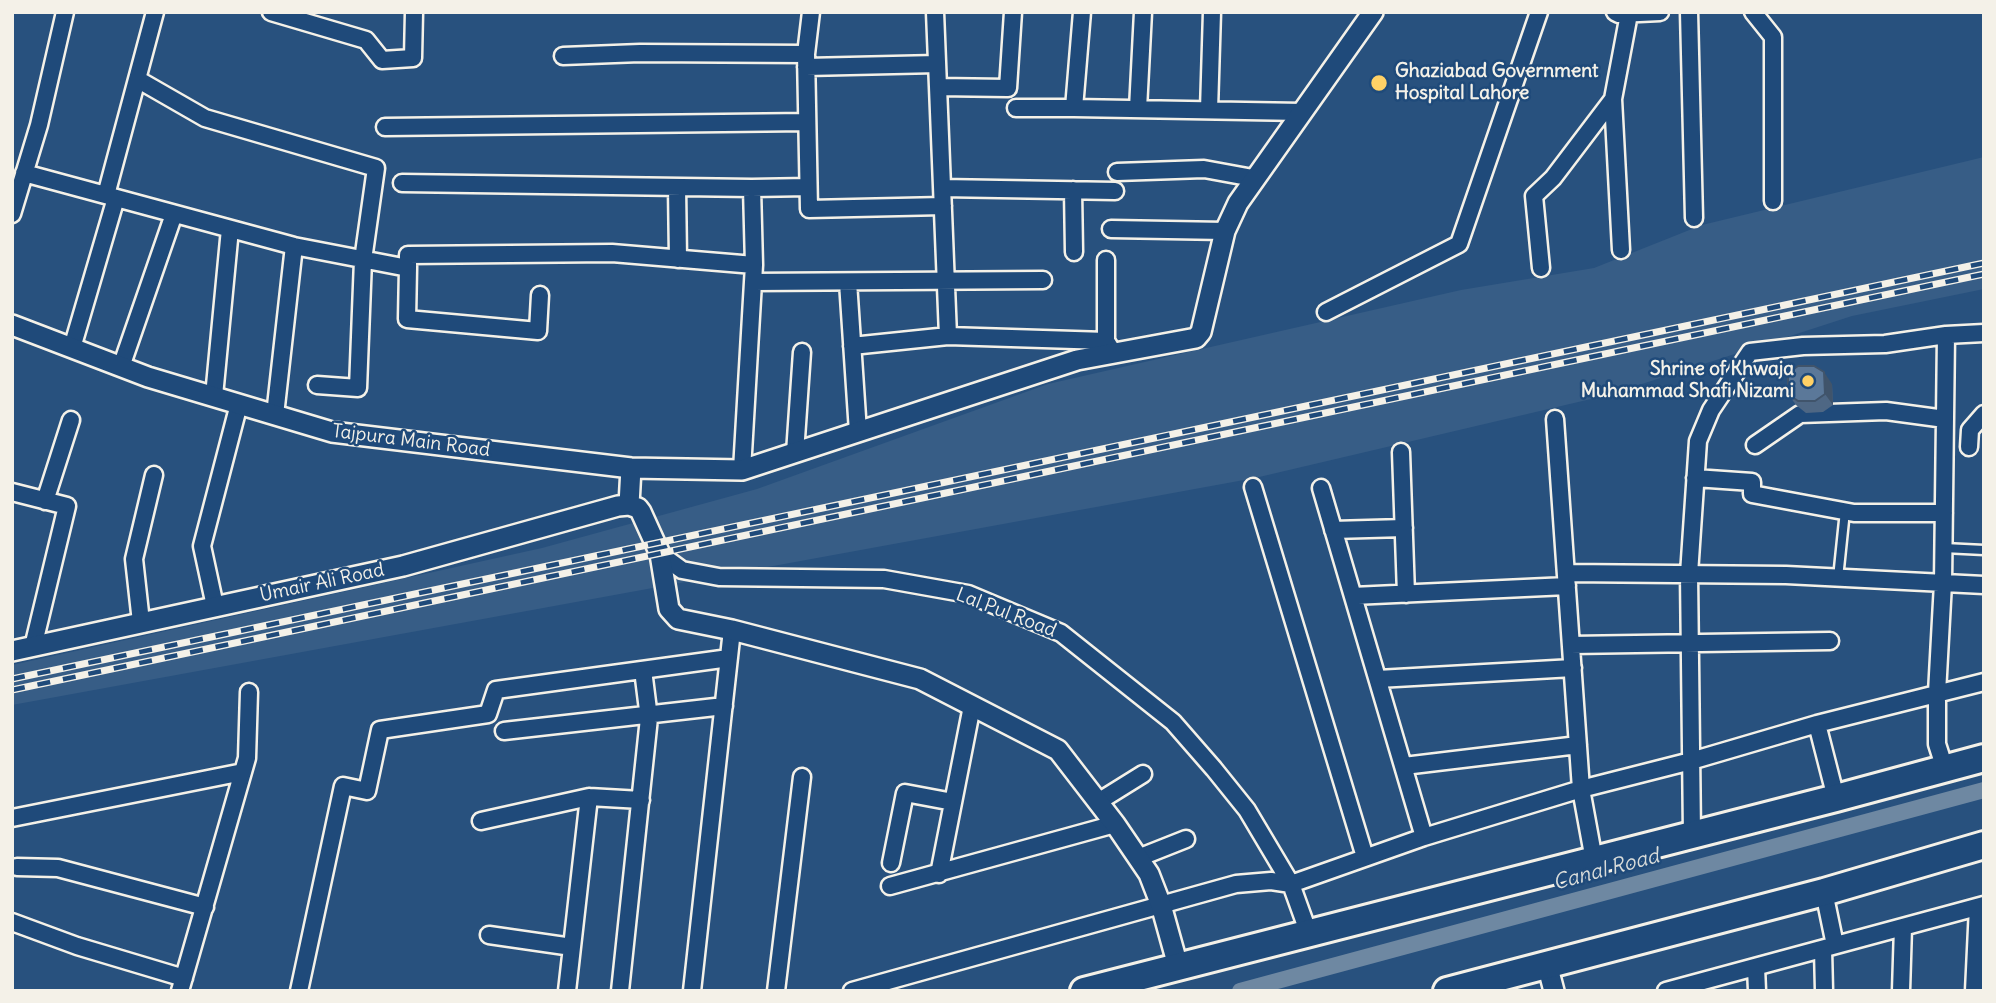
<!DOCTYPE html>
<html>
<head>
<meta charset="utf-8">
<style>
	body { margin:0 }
	#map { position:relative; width:1996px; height:1003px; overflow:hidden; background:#28517e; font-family:Delius,sans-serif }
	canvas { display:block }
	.frame { position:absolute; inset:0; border:14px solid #f4f1e8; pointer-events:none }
</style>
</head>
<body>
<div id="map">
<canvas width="1996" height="1003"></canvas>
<div class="frame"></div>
</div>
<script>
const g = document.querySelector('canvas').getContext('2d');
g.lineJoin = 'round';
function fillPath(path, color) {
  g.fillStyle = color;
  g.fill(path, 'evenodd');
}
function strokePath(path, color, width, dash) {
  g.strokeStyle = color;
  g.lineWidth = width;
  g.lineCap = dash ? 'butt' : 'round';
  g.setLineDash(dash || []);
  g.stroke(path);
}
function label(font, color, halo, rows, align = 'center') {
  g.font = font + ' Delius,sans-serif';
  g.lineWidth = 5;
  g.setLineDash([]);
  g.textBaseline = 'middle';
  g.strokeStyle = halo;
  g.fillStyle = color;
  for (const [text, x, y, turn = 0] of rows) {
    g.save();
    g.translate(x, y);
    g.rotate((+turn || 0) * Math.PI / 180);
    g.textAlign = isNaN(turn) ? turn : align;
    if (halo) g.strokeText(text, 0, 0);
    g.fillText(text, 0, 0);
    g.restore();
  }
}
fillPath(new Path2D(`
	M1984 157V289L1852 316 1608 395 1255 478 12 705V665L542 548 757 489 1048 384 1461 290 1594 268 1702 225Z`), '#375d86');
strokePath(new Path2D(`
	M1240 991 1984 790`), '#6e88a2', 16);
const service = new Path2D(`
	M1944 548 1984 550
	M1838 578 1845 511`);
const minor = new Path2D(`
	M271 12 366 40 382 60 413 58 414 12
	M811 12 806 54 809 209 943 206
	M935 12 948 336 1106 341 1113 352
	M1082 12 1074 108 1302 112
	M1615 12 1619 14 1660 12
	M1689 12 1694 218
	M1753 12 1773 37V201
	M563 56 640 53 806 54
	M806 67 937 64
	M137 79 205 118 376 168 363 260 358 388 317 385
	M938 87 1008 88 1013 12
	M1016 108H1077
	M1138 109 1143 12
	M1209 110 1212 12
	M385 127 807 122
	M1117 172 1204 169 1253 178
	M24 173 294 246 408 268V255L612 253 754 265
	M402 183 752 188
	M677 187 678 259
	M942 188 1115 191
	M1073 190 1074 252
	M106 195 155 12
	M12 214 39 125 65 12
	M1111 229 1225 231
	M1621 250 1613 99 1629 14
	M1106 260V341
	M408 268 407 319 538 331 540 295
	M1541 268 1534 196 1553 178 1613 99
	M753 282 1043 280
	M848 282 858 432
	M1326 312 1459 244 1539 12
	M852 346 948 336
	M72 348 116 198
	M121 367 174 214
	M214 396 230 229
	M275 415 294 246
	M1555 419 1581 789 1594 860
	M1755 445 1800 414 1886 411 1945 419
	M1969 447 1970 430 1984 414
	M1401 452 1406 594
	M795 453 802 352
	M742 470 754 265 752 188 808 187
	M1695 478 1752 482V494L1854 513H1944
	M1253 487 1365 857
	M1321 488 1424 837
	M12 492 67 506 33 647
	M45 501 71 420
	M1333 530 1404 528
	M660 554 682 570 719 577 884 579 968 594 1061 633 1173 722 1214 769 1247 810 1291 884 1309 934
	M1566 573 1786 575 1984 585
	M1353 596 1567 586
	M215 606 202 546 239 404
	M141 622 134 559 154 475
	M1571 645 1830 641
	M1378 679 1573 668
	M1817 724 1836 798
	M504 731 724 706
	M1404 766 1578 745
	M1945 769 1937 744V693L1943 583 1946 335
	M1098 802 1143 774
	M12 818 243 772
	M481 821 589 797 641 800
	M1692 835 1689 574 1698 441 1711 410 1750 352 1803 346 1885 344 1946 335 1984 333
	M1138 858 1186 839
	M891 863 905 793 953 802
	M17 867 58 868 205 907
	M939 874 972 706
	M890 886 1115 824
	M1824 892 1835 945
	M12 922 77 946 184 978
	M489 935 572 947
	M1823 949 1824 991
	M1756 967 1757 991
	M180 991 247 758 249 692
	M299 991 343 786 367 791 380 730 488 714 496 690 729 658
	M567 991 589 797
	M620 991 649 718 643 670
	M692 991 732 630
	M776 991 802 777
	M852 991 1236 884 1271 881 1291 884 1424 837 1581 789 1691 761 1817 724 1984 682
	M1666 991 1984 905
	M1901 991 1903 927
	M1974 991 1978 907`);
const tertiary = new Path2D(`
	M12 325 148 377 332 432 631 468 742 470 1077 360 1196 338 1201 332 1225 231 1238 203 1373 12
	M631 468 629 505 638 508 641 512 660 554 669 609 678 619 732 630 920 679 1058 750 1115 824 1149 874 1161 905 1178 966
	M12 651 403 566 618 506 629 505
	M1547 964 1554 991`);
const trunk = new Path2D(`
	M1084 991 1836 798 1984 758
	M1447 991 1824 892 1984 845`);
strokePath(service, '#f4f1e8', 13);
strokePath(minor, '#f4f1e8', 21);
strokePath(tertiary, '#f4f1e8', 24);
strokePath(trunk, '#f4f1e8', 32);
strokePath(service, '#1f4a7a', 8);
strokePath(minor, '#1f4a7a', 16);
strokePath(tertiary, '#1f4a7a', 19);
strokePath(trunk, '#1f4a7a', 26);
const rail = new Path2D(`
	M12 679 1984 263
	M12 690 1984 274`);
strokePath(rail, '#f4f1e8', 7);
strokePath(rail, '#1f4a7a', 4.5, [13]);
fillPath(new Path2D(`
	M1832 384 1833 405 1823 412 1806 413 1796 405 1788 394Z`), '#4e6784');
fillPath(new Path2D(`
	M1824 372 1832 384 1833 405 1825 394Z`), '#40546b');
const building = new Path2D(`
	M1798 366H1814L1824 372 1825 394 1815 401H1798L1788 394V373Z`);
fillPath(building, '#5b7899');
strokePath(building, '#40546b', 2);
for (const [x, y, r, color] of [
	[1379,83,9,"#ffd166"],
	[1808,381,7,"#ffd166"]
]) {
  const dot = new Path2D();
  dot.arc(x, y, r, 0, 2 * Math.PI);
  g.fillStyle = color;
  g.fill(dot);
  strokePath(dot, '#1f4a7a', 2.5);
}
label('bold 19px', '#f4f1e8', '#1f4a7a', [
	["Ghaziabad Government",1395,72],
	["Hospital Lahore",1395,94],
	["Shrine of Khwaja",1794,370,"right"],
	["Muhammad Shafi Nizami",1794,392,"right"]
], 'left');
label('19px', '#f4f1e8', '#1f4a7a', [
	["Tajpura Main Road",411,441,7],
	["Umair Ali Road",322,583,-12],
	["Lal Pul Road",1006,613,21]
]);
label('italic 21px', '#d9dcda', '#1f4a7a', [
	["Canal Road",1606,870,-15]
]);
</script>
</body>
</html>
